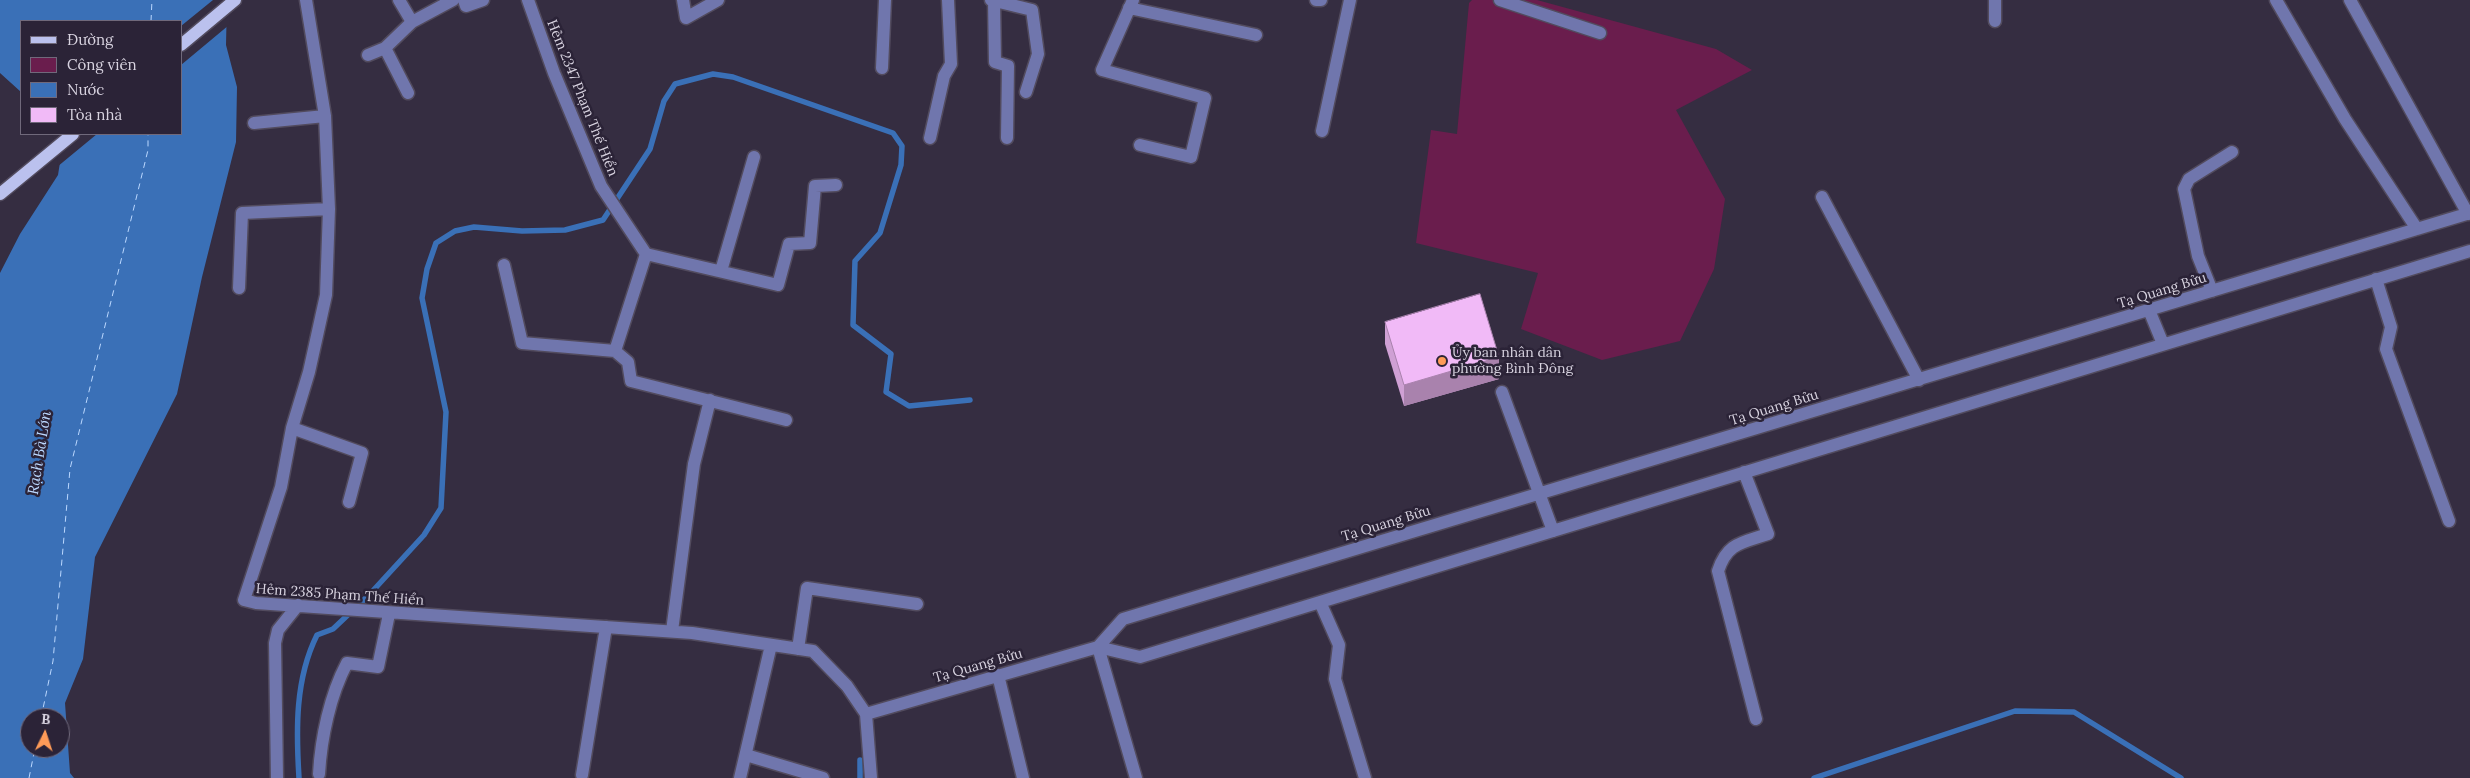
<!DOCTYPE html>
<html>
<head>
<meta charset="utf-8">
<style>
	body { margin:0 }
	#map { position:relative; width:2470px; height:778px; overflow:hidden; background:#352d41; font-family:Lora,serif }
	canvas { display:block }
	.legend { position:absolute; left:20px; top:20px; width:162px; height:115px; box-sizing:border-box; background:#2b2337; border:1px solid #70697b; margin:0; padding:6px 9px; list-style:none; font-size:15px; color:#d8d3e0 }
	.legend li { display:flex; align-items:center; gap:10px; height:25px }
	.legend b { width:25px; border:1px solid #70697b }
	.north { position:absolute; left:20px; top:708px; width:50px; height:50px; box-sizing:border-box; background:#2b2337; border:1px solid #70697b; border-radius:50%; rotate:4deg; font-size:14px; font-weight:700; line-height:20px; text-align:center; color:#d8d3e0 }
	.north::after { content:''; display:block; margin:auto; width:18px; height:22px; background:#fe9b58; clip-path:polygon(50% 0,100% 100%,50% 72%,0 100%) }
</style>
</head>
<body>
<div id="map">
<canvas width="2470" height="778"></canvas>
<ul class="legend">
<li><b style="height:6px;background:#bbc1ee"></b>Đường</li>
<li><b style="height:14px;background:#6a1d4d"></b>Công viên</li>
<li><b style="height:14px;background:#3a70b7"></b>Nước</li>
<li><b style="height:14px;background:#f1baf7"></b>Tòa nhà</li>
</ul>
<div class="north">B</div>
</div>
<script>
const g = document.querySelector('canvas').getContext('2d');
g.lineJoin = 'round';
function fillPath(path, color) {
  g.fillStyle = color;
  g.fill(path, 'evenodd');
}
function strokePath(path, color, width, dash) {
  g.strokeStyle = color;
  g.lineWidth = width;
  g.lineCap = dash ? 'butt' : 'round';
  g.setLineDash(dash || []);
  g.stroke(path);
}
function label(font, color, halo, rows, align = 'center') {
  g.font = font + ' Lora,serif';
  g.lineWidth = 5;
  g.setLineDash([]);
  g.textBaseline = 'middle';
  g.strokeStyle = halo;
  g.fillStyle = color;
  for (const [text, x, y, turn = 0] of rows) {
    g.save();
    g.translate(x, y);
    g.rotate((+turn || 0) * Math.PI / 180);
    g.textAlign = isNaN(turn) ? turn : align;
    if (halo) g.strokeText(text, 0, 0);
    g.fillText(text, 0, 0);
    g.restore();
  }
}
fillPath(new Path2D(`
	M1472 0H1537L1716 49 1752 70 1676 110 1725 199 1714 269 1680 341 1602 360 1521 329 1538 273 1416 243 1431 130 1457 134 1469 3Z`), '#6a1d4d');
fillPath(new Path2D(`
	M0 0H227L226 45 237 87 236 142 202 277 177 394 95 557 83 659 65 703 70 773 74 778H0V273L20 234 58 175 61 156 55 134H181V21H21V92L0 73ZM30 718H60V748H30Z`), '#3a70b7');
fillPath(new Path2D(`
	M213 0H230L229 25 181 65V26Z
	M52 134H97L57 167 58 156Z`), '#352d41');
strokePath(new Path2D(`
	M860 760V778
	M299 778C296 730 295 679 317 635L333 629 369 595 424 535 441 508 446 412 422 298 427 269 436 243 455 231 474 227 522 231 565 230 603 220 650 149 664 101 675 84 713 74 733 77 893 133 902 146 901 165 880 233 855 261 853 325 891 354 886 392 909 406 970 400
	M1814 778 2015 711 2074 712 2181 778`), '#3a70b7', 5.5);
strokePath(new Path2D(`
	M151 21 152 0
	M41 718 53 661 70 469 148 150V134
	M29 778 35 748`), '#bbd8ff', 1, [6, 5]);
const minor = new Path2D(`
	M306 0 325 116 329 209 326 295 309 372 292 428 281 487 244 600 256 603 692 633 813 651 847 686 866 714 871 778
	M399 0 412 22
	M464 0 466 6 483 0
	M528 0 554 73 601 186 646 254
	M683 0 686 18 718 0
	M991 0 1032 10 1038 54 1026 92
	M1133 0 1102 70 1205 98 1191 157 1140 145
	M1316 0H1321
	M1500 0 1600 33
	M2276 0 2345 119 2417 229
	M2350 0 2468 214
	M994 1 995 62 1008 66 1007 138
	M1129 8 1256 35
	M1995 21V0
	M385 48 408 93
	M368 55 385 48 412 22 453 0
	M882 68 885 0
	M254 123 325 116
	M1322 131 1350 0
	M930 138 944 76 951 64 948 0
	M1822 197 1919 380
	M504 265 522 343 615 351
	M721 271 754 157
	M2376 279 2391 327 2386 349 2449 521
	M239 288 242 213 329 209
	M2212 291 2198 256 2184 189 2189 179 2232 152
	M2149 310 2163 344
	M615 351 646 254 778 285 789 244 810 243 815 186 836 185
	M615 351 628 362 631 381 786 420
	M1502 392 1553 531
	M292 428 362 453 349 502
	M1744 472 1768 534C1741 543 1727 543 1718 571L1756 719
	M1320 602 1339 645 1335 679 1365 778
	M672 631 694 464 710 400
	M1098 647 1123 619 2470 213
	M1098 647 1136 778
	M798 649 807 588 917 604
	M998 675 1023 778
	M866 714 1098 647 1140 657 2470 251
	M746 755 823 778
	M319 774C321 738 330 695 347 663L378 667 389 614
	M582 775 606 627
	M277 778 275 643 278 630 298 605
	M740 778 771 645`);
const major = new Path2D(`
	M181 45 235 0
	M0 194 73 134`);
strokePath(minor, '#524b5e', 15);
strokePath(major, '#524b5e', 15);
strokePath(minor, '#7076ad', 12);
strokePath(major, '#bbc1ee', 12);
fillPath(new Path2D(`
	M1385 322 1499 379 1404 406 1385 344Z`), '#cfa0d4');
fillPath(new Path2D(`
	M1499 357V379L1404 406V385Z`), '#a982ad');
const building = new Path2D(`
	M1480 294 1499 357 1404 385 1385 322Z`);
fillPath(building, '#f1baf7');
strokePath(building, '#a982ad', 1);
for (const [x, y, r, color] of [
	[1442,361,5,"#fe9b58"]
]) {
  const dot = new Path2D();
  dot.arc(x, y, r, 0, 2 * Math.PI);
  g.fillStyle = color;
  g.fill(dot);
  strokePath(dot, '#2b2337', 2);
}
label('14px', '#d8d3e0', '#2b2337', [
	["Hẻm 2347 Phạm Thế Hiển",582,98,68],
	["Tạ Quang Bửu",2162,291,-17],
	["Tạ Quang Bửu",1774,408,-17],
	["Tạ Quang Bửu",1386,524,-17],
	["Hẻm 2385 Phạm Thế Hiển",340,595,4],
	["Tạ Quang Bửu",978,666,-16]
]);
label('14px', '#d8d3e0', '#2b2337', [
	["Ủy ban nhân dân",1452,353],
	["phường Bình Đông",1452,369]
], 'left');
label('italic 15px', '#bbd8ff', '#2b2337', [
	["Rạch Bà Lớn",40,453,-81]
]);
</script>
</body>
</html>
